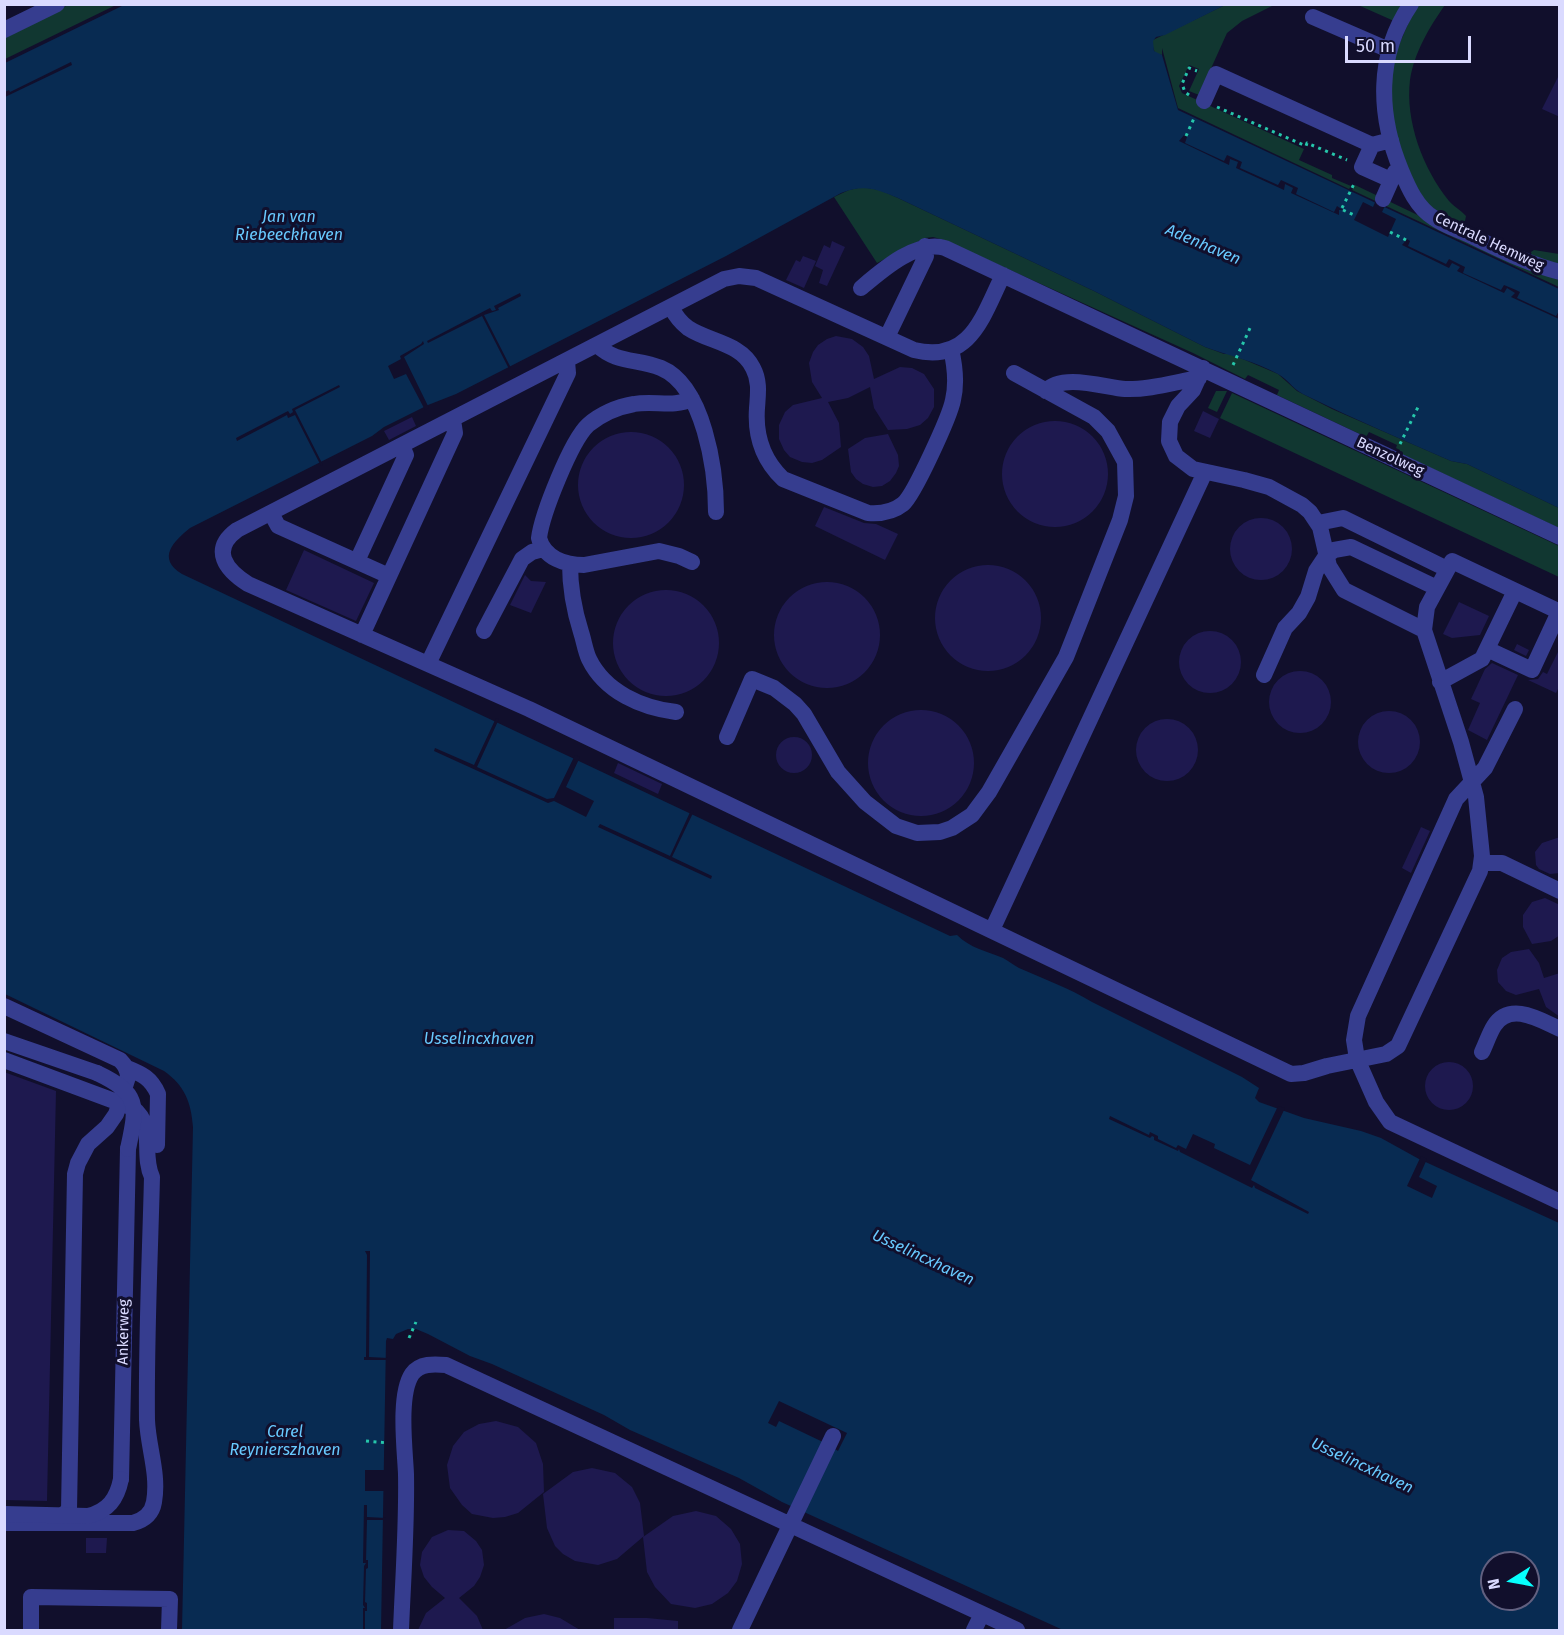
<!DOCTYPE html>
<html>
<head>
<meta charset="utf-8">
<style>
	body { margin:0 }
	#map { position:relative; width:1564px; height:1635px; overflow:hidden; background:#110f2c; font-family:"Fira Sans",sans-serif }
	canvas { display:block }
	.frame { position:absolute; inset:0; border:6px solid #dadaff; pointer-events:none }
	.north { position:absolute; left:1480px; top:1551px; width:60px; height:60px; box-sizing:border-box; background:#110f2c; border:2px solid #616080; border-radius:50%; rotate:259deg; font-size:16px; font-weight:700; line-height:24px; text-align:center; color:#dadaff }
	.north::after { content:''; display:block; margin:auto; width:21px; height:27px; background:#06fffd; clip-path:polygon(50% 0,100% 100%,50% 72%,0 100%) }
	.scale { position:absolute; left:1345px; top:36px; width:126px; height:27px; box-sizing:border-box; border:3px solid #dadaff; border-top:0; padding-left:8px; font-size:18px; line-height:21px; white-space:nowrap; color:#dadaff; -webkit-text-stroke:4px #110f2c; paint-order:stroke }
</style>
</head>
<body>
<div id="map">
<canvas width="1564" height="1635"></canvas>
<div class="frame"></div>
<div class="north">N</div>
<div class="scale">50 m</div>
</div>
<script>
const g = document.querySelector('canvas').getContext('2d');
g.lineJoin = 'round';
function fillPath(path, color) {
  g.fillStyle = color;
  g.fill(path, 'evenodd');
}
function strokePath(path, color, width, dash) {
  g.strokeStyle = color;
  g.lineWidth = width;
  g.lineCap = dash ? 'butt' : 'round';
  g.setLineDash(dash || []);
  g.stroke(path);
}
function label(font, color, halo, rows, align = 'center') {
  g.font = font + ' "Fira Sans",sans-serif';
  g.lineWidth = 6;
  g.setLineDash([]);
  g.textBaseline = 'middle';
  g.strokeStyle = halo;
  g.fillStyle = color;
  for (const [text, x, y, turn = 0] of rows) {
    g.save();
    g.translate(x, y);
    g.rotate((+turn || 0) * Math.PI / 180);
    g.textAlign = isNaN(turn) ? turn : align;
    if (halo) g.strokeText(text, 0, 0);
    g.fillText(text, 0, 0);
    g.restore();
  }
}
fillPath(new Path2D(`
	M68 5H116L5 59 4 37Z
	M1225 5H1274L1242 21 1227 33 1199 95 1189 91 1199 69 1189 65 1179 86 1182 93 1304 149 1299 160 1332 175V178L1351 186 1349 189 1178 108 1162 48V55L1155 53 1152 44 1153 40Z
	M1358 5H1405L1394 21Z
	M1416 5H1445C1430 26 1414 53 1410 80 1405 121 1423 169 1449 201 1454 207 1461 210 1466 216L1465 221 1460 223 1429 206 1409 176 1390 114 1391 64Z
	M1355 185 1524 266 1559 280V287L1352 190Z
	M862 187 880 190 898 198 1094 291 1205 347 1224 354H1231L1278 374 1297 391 1332 409 1451 461 1467 464 1559 508V528L1399 453 1400 450 1396 448 1397 445 1369 432 1366 437 1277 395 1279 390 1248 375 1245 379 1193 353 944 240 933 237 925 238 877 263 834 197 849 190Z
	M1534 250 1559 254V264L1532 256 1531 252Z
	M1216 391H1227L1217 412 1208 408Z
	M1232 393 1559 546V577L1220 418Z`), '#113731');
fillPath(new Path2D(`
	M124 5H1225L1165 35 1156 37 1153 41 1154 51 1162 55 1178 110 1559 289V508L1467 464 1451 461C1403 440 1354 419 1307 396 1294 391 1289 380 1278 374 1254 361 1230 356 1205 347L1094 291 898 198C876 189 865 184 841 193L726 256 456 394 428 405 384 427 372 436 190 528C174 541 156 558 182 574L950 936 957 935C970 948 986 951 1003 958 1009 961 1013 965 1019 968 1044 979 1069 988 1092 1002L1242 1077 1259 1088 1255 1098 1259 1102 1304 1118 1361 1131 1381 1138 1419 1159 1559 1223V1630H1063L782 1502 739 1478 630 1430 604 1415 492 1364 470 1356 428 1334 416 1329H408L396 1334 393 1339 387 1338 386 1341 381 1630H182L193 1127C191 1102 185 1086 164 1071L5 994V63ZM1492 1563H1528V1599H1492Z`), '#082b52');
fillPath(new Path2D(`
	M71 62 72 65 5 97V92L9 90 10 92Z
	M1184 135 1187 137 1185 143 1224 161 1227 155 1242 162 1240 168 1278 185 1281 180 1298 188 1296 194 1334 212 1337 206 1343 210H1339V215L1291 193 1293 188 1285 184 1284 190 1236 168 1238 162 1230 159 1229 165 1179 141Z
	M1376 200 1386 204 1382 212 1396 219 1388 237 1354 220 1363 202 1373 207Z
	M1407 239 1410 241 1408 246 1446 264 1449 259 1465 267 1463 273 1501 290 1504 285 1516 290 1520 292 1517 298 1556 316 1559 311V319L1511 297 1515 293 1507 288 1504 293 1457 271 1460 267 1452 263 1449 268 1402 245Z
	M520 293 521 296 498 308 499 310 484 315 511 368 509 369 482 316 428 343 427 341 490 308 492 311 496 310 494 306Z
	M423 341 424 344 404 357 429 408 425 410 406 374 394 379 388 366 401 359 400 356 421 344Z
	M339 385 340 387 295 410 323 465 321 466 295 415 288 418 287 415 237 441 236 438 288 411 290 414 293 412 292 409Z
	M496 718 499 719 477 767 547 799 554 798 575 755 580 757 566 787 594 801 586 817 554 801 548 803 434 751 435 748 474 765Z
	M691 810 694 811 672 857 712 876 711 879 598 827 600 824 670 856Z
	M1278 1106 1285 1108 1251 1180 1309 1212 1308 1214 1255 1188 1254 1185 1252 1188 1180 1152 1179 1149 1178 1151 1154 1140V1137L1152 1136 1150 1138 1109 1119 1110 1116 1149 1135 1150 1132 1158 1136V1139L1176 1148 1178 1145 1186 1149 1193 1134 1215 1144 1214 1148 1250 1165Z
	M1421 1156 1427 1159 1419 1177 1437 1186 1432 1198 1407 1186Z
	M365 1251H370L369 1357 388 1358V1360H364V1357H366L367 1255Z
	M779 1401 847 1433 838 1451 825 1443 779 1421 776 1427 768 1423Z
	M365 1470H386V1491H365Z
	M364 1505H367V1517L386 1518V1520H367L366 1560H368V1568L366 1569 365 1602 367 1603V1611H365V1630H363V1608H365L363 1605 364 1566 366 1563H363Z`), '#110f2c');
fillPath(new Path2D(`
	M1560 73V117L1542 109Z
	M832 241 845 247 827 286 819 283 823 270 815 266 824 245 830 248Z
	M803 256 816 261 804 288 786 280 796 260 800 262Z
	M836 336 852 339 863 347 869 356 874 379 900 367 912 368 924 374 934 389V407L928 418 920 425 907 429 888 430 874 408 870 387 848 398 828 402 839 423 841 447 822 460 812 463 802 462 790 457 784 450 779 439V425L785 412 793 405 822 398 812 382 809 363 813 352 818 345 827 339Z
	M1203 411 1219 419 1210 438 1194 431Z
	M412 417 416 426 389 440 384 431Z
	M1002 474a53 53 0 1 1 106 0a53 53 0 1 1-106 0Z
	M578 485a53 53 0 1 1 106 0a53 53 0 1 1-106 0Z
	M888 434 898 455 899 466 896 473 890 481 882 486 873 487 863 484 856 479 851 472 848 449 865 438Z
	M824 507 864 523 876 524 898 534 885 560 815 526Z
	M1230 549a31 31 0 1 1 62 0a31 31 0 1 1-62 0Z
	M304 550 374 583 356 621 286 590Z
	M935 618a53 53 0 1 1 106 0a53 53 0 1 1-106 0Z
	M525 575 531 581 546 582 531 613 510 605Z
	M774 635a53 53 0 1 1 106 0a53 53 0 1 1-106 0Z
	M613 643a53 53 0 1 1 106 0a53 53 0 1 1-106 0Z
	M1459 602 1489 616 1480 635 1452 638 1443 634Z
	M1179 662a31 31 0 1 1 62 0a31 31 0 1 1-62 0Z
	M1517 644 1529 650 1526 656 1514 650Z
	M1560 648V685L1556 693 1528 680 1538 679 1543 672 1547 674Z
	M1492 663 1518 675 1487 740 1468 730 1480 703 1471 699 1485 669Z
	M1269 702a31 31 0 1 1 62 0a31 31 0 1 1-62 0Z
	M868 763a53 53 0 1 1 106 0a53 53 0 1 1-106 0Z
	M1358 742a31 31 0 1 1 62 0a31 31 0 1 1-62 0Z
	M1136 750a31 31 0 1 1 62 0a31 31 0 1 1-62 0Z
	M776 755a18 18 0 1 1 36 0a18 18 0 1 1-36 0Z
	M618 763 662 784 658 794 614 773Z
	M1421 827 1430 831 1411 873 1402 868Z
	M1560 837V873L1550 874 1539 869 1536 865 1535 852 1542 843Z
	M1545 898 1560 905V935L1551 941 1532 944 1523 927V915L1532 902Z
	M1529 949 1539 963 1544 978 1560 973V1017L1546 1007 1539 989 1516 995 1506 991 1498 982 1497 970 1502 958 1511 952Z
	M1425 1086a24 24 0 1 1 48 0a24 24 0 1 1-48 0Z
	M4 1072 56 1091 47 1501 4 1500Z
	M496 1421 518 1427 536 1443 543 1464 544 1492 518 1513 505 1517 493 1518 472 1514 462 1505 450 1488 447 1465 453 1446 464 1432 479 1424Z
	M592 1468 615 1473 632 1487 640 1503 644 1536 617 1559 598 1565 575 1561 563 1554 555 1546 547 1528 543 1494 573 1472Z
	M696 1511 716 1516 731 1529 740 1544 742 1564 737 1581 728 1593 712 1604 695 1608 671 1604 655 1587 647 1572 643 1537 673 1516Z
	M448 1530 464 1531 476 1541 482 1550 484 1565 480 1577 474 1586 459 1598 477 1616 483 1630H418L426 1613 445 1598 432 1587 424 1577 420 1565 422 1552 432 1537Z
	M86 1538H107L106 1553H86Z
	M544 1614 560 1618 580 1630H504L525 1618Z
	M614 1618H647L678 1621V1630H614Z`), '#1e194f');
strokePath(new Path2D(`
	M1189 95 1185 92 1182 84 1189 68 1197 71
	M1217 107 1306 146 1307 143 1347 160
	M1186 136 1195 116
	M1342 208 1355 182
	M1343 210 1356 216
	M1390 232 1406 240
	M1233 365 1251 326
	M1400 444 1419 405
	M409 1338 416 1322
	M366 1441 388 1443`), '#26c7ab', 3, [3, 4.5]);
strokePath(new Path2D(`
	M1411 4C1376 55 1378 115 1401 170 1408 187 1417 208 1434 218 1443 225 1456 229 1467 234 1497 248 1527 264 1560 272
	M1313 17 1389 50
	M4 30 57 4
	M1204 101 1216 74 1372 145 1391 140
	M1372 145 1362 167 1391 180
	M1383 199 1395 172
	M1003 275C983 315 971 364 914 350L756 278 739 276 724 279 237 530C210 550 226 570 248 584L529 709 1291 1074 1304 1073 1327 1066 1386 1054 1398 1046 1480 871 1482 856 1476 797 1461 742 1424 630 1427 607 1452 561 1560 612
	M861 288C881 271 917 239 945 248L1560 537
	M671 307C675 315 680 322 688 328 709 342 741 343 753 368 760 381 758 394 757 408 755 435 763 460 783 479L868 513C881 514 893 512 903 504 914 495 950 416 953 400 957 383 955 366 951 349
	M887 337 926 256 925 246
	M597 345C617 364 637 358 661 368 704 386 716 470 716 512
	M1203 368 1193 390 1178 406 1170 422 1169 441 1176 456 1193 469 1244 480 1269 487 1302 505 1310 512 1320 527 1329 566 1344 590 1424 630
	M1046 391C1061 373 1104 387 1125 389 1150 390 1175 382 1199 378
	M271 513 278 526 389 576
	M1318 523 1343 518 1447 569
	M357 561 406 455 402 446
	M692 562 679 556 659 551 584 565C565 565 544 558 539 538 542 514 571 441 588 425 601 414 617 407 634 404 654 400 673 408 692 399
	M570 564C570 588 574 610 581 632 584 641 585 650 589 659 605 692 642 708 676 712
	M484 631 522 559 532 552 543 549
	M362 635 455 433 453 420
	M1487 649 1532 670 1559 612
	M428 664 568 373 567 361
	M1264 675 1285 628 1299 613 1308 597 1316 571 1326 556 1334 550 1351 547 1437 588
	M1440 682 1482 659 1515 591
	M1515 709 1485 768 1456 799 1358 1016 1354 1040 1357 1059 1376 1102 1390 1122 1560 1202
	M727 737 752 679 774 688 795 704 804 714 838 772 865 802 896 826 917 833 940 832 952 828 972 815 989 792 1066 657 1120 520 1126 496 1125 462 1108 431 1094 417 1014 373
	M1482 863H1502L1560 891
	M992 930 1205 472
	M4 1006 120 1060C125 1065 128 1070 128 1077L116 1114 107 1127 88 1144 78 1163 75 1174 69 1510 54 1522
	M4 1041 97 1073
	M1482 1052C1486 1044 1489 1034 1494 1026 1510 1001 1540 1020 1560 1029
	M4 1060 133 1108C156 1126 141 1154 152 1177 150 1258 146 1339 147 1420 148 1447 159 1474 154 1502 152 1514 144 1520 133 1523H4
	M127 1068C142 1074 151 1078 158 1094L157 1145
	M121 1479 128 1149
	M31 1630V1597L170 1599 169 1630
	M401 1630C403 1579 407 1526 406 1474 405 1450 398 1395 412 1374 420 1363 434 1364 446 1365L1017 1630
	M740 1630 833 1436
	M974 1630 982 1614`), '#363d8f', 16);
strokePath(new Path2D(`
	M97 1073C141 1094 137 1106 128 1149
	M4 1514 88 1516C108 1511 117 1499 121 1479`), '#363d8f', 16);
label('15px', '#dadaff', '#110f2c', [
	["Centrale Hemweg",1489,242,25],
	["Benzolweg",1390,457,25],
	["Ankerweg",124,1332,-89]
]);
label('italic 16px', '#68caff', '#110f2c', [
	["Jan van",289,218],
	["Riebeeckhaven",289,236],
	["Adenhaven",1203,245,23],
	["Usselincxhaven",479,1040],
	["Usselincxhaven",923,1258,25],
	["Carel",285,1433],
	["Reynierszhaven",285,1451],
	["Usselincxhaven",1362,1466,25]
]);
</script>
</body>
</html>
